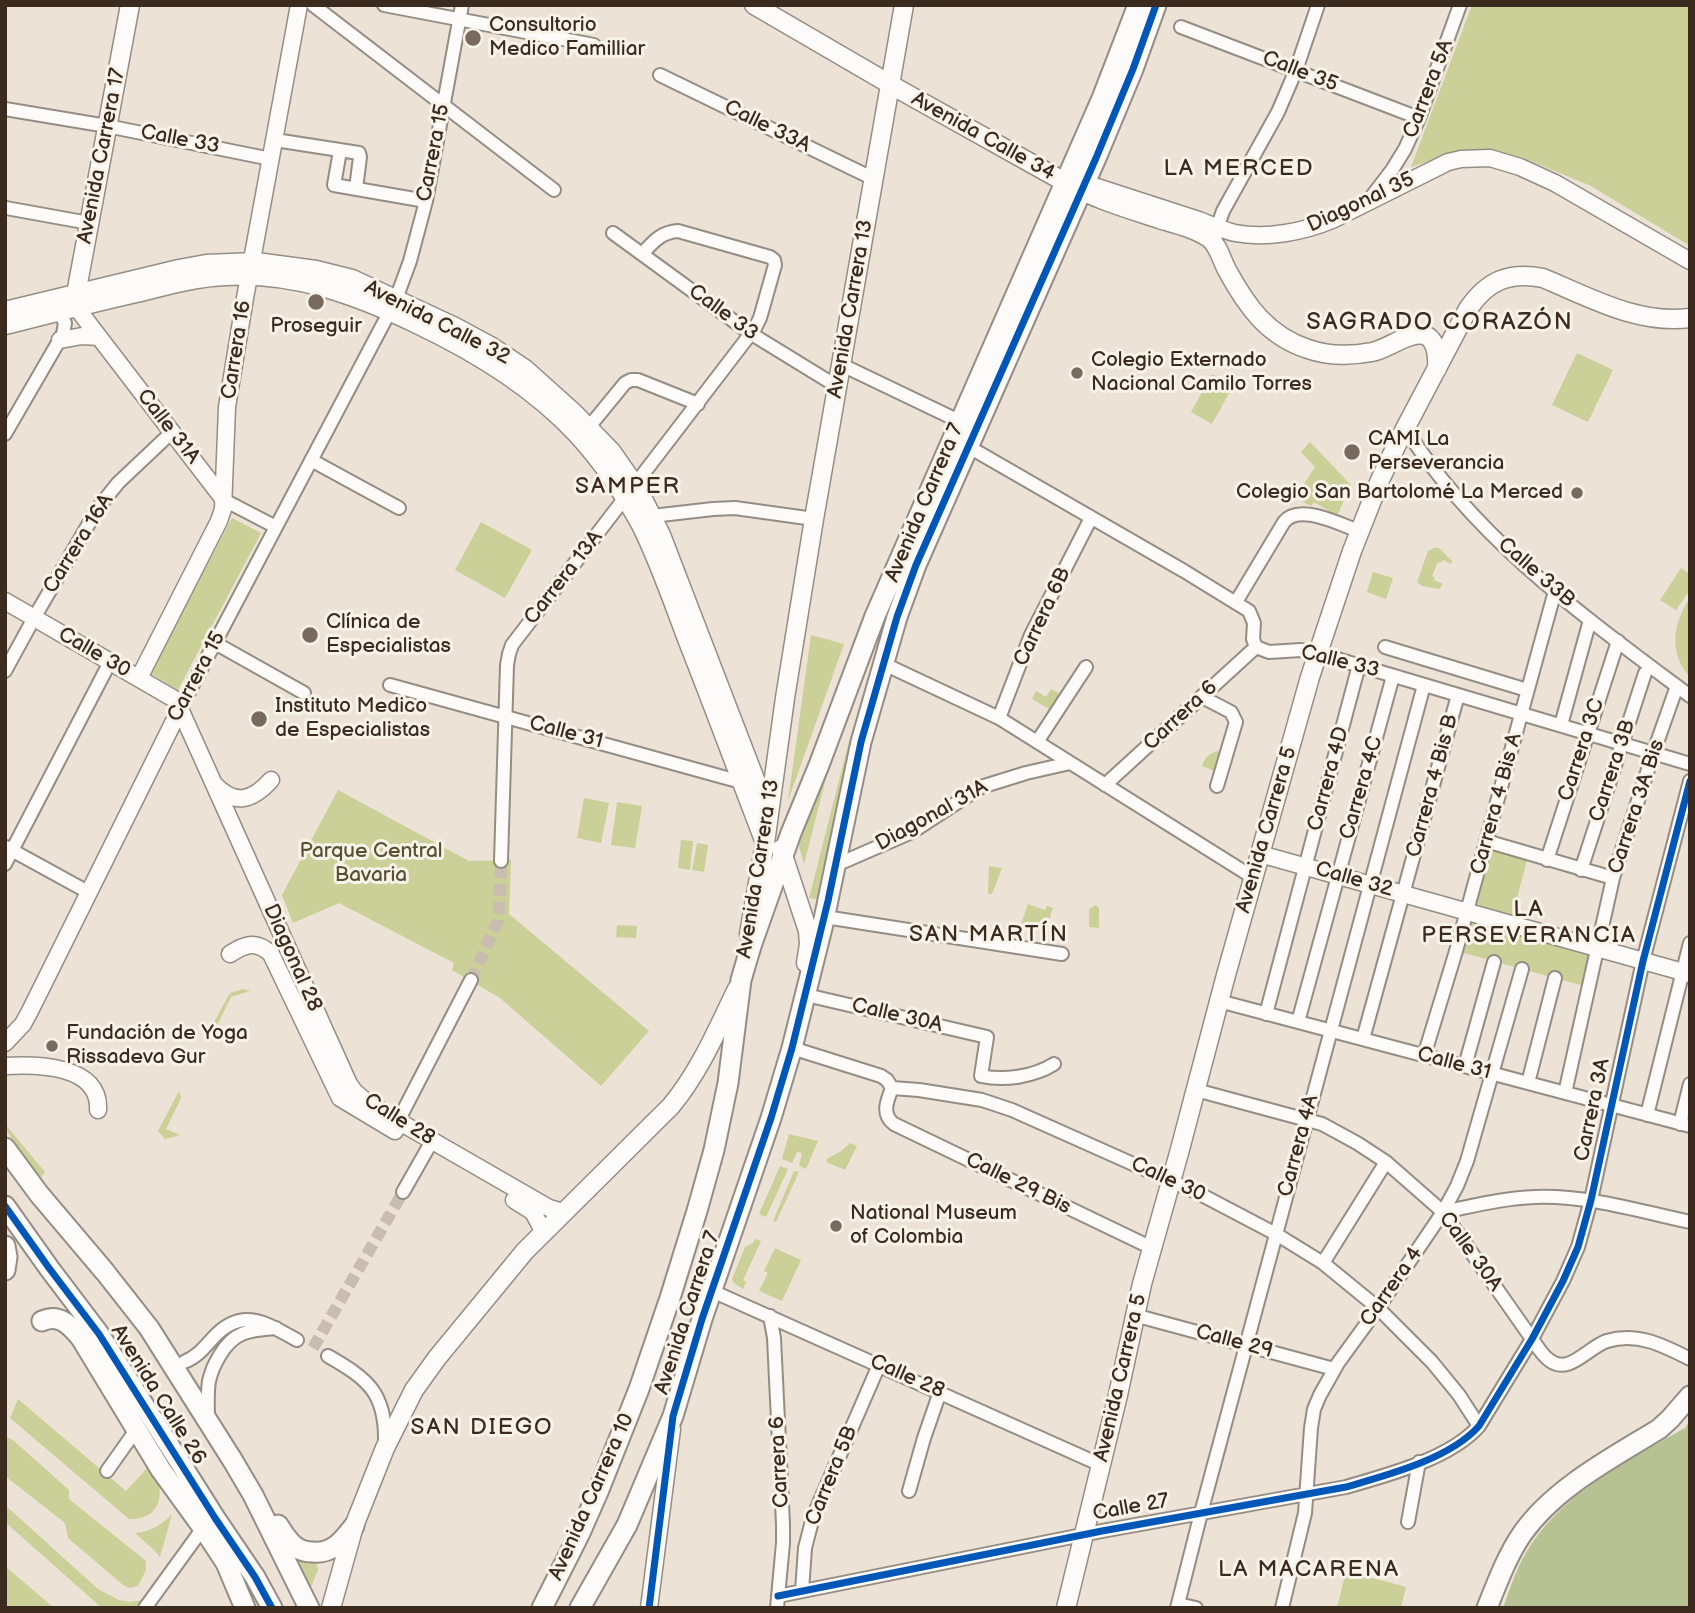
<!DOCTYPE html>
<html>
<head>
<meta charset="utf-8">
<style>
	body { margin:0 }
	#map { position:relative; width:1695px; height:1613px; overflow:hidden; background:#ece2d5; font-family:"Balsamiq Sans",sans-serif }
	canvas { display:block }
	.frame { position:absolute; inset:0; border:7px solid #3b2a1e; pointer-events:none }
</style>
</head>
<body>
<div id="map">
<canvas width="1695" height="1613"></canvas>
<div class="frame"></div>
</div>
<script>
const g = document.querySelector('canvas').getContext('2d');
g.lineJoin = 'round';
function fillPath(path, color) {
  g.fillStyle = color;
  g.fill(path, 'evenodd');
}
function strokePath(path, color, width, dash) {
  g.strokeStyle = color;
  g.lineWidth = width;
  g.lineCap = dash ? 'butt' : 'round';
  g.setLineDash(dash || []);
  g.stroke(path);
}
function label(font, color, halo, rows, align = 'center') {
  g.font = font + ' "Balsamiq Sans",sans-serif';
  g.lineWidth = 6;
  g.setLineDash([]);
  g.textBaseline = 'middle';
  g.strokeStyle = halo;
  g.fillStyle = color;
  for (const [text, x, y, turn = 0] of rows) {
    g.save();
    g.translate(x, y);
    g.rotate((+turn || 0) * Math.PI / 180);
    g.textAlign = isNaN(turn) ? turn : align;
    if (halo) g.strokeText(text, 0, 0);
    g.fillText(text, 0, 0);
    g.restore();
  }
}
fillPath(new Path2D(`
	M1472 5H1690V246L1591 186 1526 159 1502 152 1478 149 1448 155 1411 167Z
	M1577 353 1613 370 1588 422 1552 405Z
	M1212 374 1233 386 1212 424 1191 412Z
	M1310 442 1351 485 1336 518 1328 515 1329 511 1314 502 1311 506 1295 498 1315 467 1301 452Z
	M232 518 261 533 178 690 150 673Z
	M481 522 532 550 505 598 455 570Z
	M1434 548H1439L1452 561 1451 564 1443 560 1441 563 1438 562 1432 576 1435 578 1434 580 1443 584 1439 589 1422 586 1417 582 1428 551Z
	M1681 568 1690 574V590L1676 610 1660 600Z
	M1373 572 1393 578 1386 599 1367 592Z
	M1690 598C1690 611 1688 624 1688 637 1688 650 1690 663 1690 677 1668 653 1673 623 1690 598Z
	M811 635 844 644 788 801Z
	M1051 689 1061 694 1051 710 1032 699 1036 691 1046 697Z
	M861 703H864L823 900 809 898 848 745Z
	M840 724 804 864 796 836Z
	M1217 751 1220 752 1214 771 1202 766C1204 758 1209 754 1217 751Z
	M338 790 469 861 511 860 509 914 649 1031 601 1086 500 998 452 970 454 963 339 903 293 923 282 895Z
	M584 798 609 803 601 843 577 838Z
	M617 802 642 806 635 848 611 845Z
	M681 840 693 841 690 870 678 868Z
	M697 843 708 845 704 872 692 870Z
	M1489 846 1528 857 1510 924 1471 913Z
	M989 866 1002 868 992 894H988Z
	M1028 904 1045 910 1047 906 1053 908 1045 932 1021 924Z
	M1096 905 1099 908V928L1089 927V909Z
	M1469 921 1593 954 1584 986 1460 952Z
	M617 925 637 926 636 938 616 937Z
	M243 989 250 991 231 997 214 1032 207 1035 230 993Z
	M179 1091 181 1098 166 1129 180 1135 165 1139 158 1131Z
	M5 1124 45 1172 40 1179 20 1153 5 1127Z
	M789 1134 818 1141 806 1169 799 1166 802 1153 797 1152 792 1163 782 1159Z
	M850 1143 857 1146 845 1170 826 1162 828 1158 840 1152Z
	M780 1166 788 1169 766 1217 759 1214Z
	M794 1171 799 1172 776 1222 773 1221Z
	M755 1239 761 1241 743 1280 746 1282 743 1289 734 1283 732 1279 745 1247 753 1243Z
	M775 1248 801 1260 782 1301 759 1291 768 1273 764 1271Z
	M18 1399 126 1491 150 1465C153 1472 158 1479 159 1486 163 1508 149 1520 129 1519L10 1418Z
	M5 1436 13 1440 69 1490V1499L146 1561V1570L138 1586 130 1588 123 1585 68 1538 65 1523 5 1476Z
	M5 1505 98 1589 119 1600 130 1602 142 1600 135 1608H102L5 1522Z
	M172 1514 160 1557 155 1551 135 1533C150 1532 162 1525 172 1514Z
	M292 1552 315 1559 318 1570 310 1589Z
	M5 1566 54 1608H5Z
	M1346 1571 1406 1587 1401 1608H1337Z`), '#cbd098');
fillPath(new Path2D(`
	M1690 1420V1608H1503C1509 1591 1515 1573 1523 1558 1557 1495 1626 1462 1685 1428Z`), '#b7c292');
strokePath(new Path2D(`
	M471 980 498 921 499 912 501 861
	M313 1348 403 1192`), '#c9bdb0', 12, [12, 6]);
const minor = new Path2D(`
	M313 5 554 190
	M384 5 594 45
	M1181 27 1419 118
	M660 75 874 179
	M5 109 107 126 271 159
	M275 140 359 153 360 157 356 189
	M340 151 334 185 426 201
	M1369 200 1392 170 1405 149 1419 118 1460 5
	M6 208 89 223
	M613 233 750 333 838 387
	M1217 234V228L1223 211 1278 112 1296 70 1318 5
	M396 299 410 261 426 201 462 5
	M842 365 961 422
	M589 427 625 383 631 380H638L698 404
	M1405 428C1476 540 1586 618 1690 696
	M5 434 63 334 65 323 59 312
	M969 447 1184 571 1249 611 1254 623 1253 639 1256 647
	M311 460 399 508
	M224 500 276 527
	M652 516 713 509 735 508 814 519
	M1236 602 1284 522C1299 503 1339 524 1359 531
	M215 643 304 693
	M1256 647 1269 652 1301 650 1317 653 1690 764
	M1385 647 1527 690
	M884 664 999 718 1254 878
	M5 671 34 618 98 508 118 483 172 432
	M390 685 741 782
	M1202 697 1231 712 1236 722 1217 786
	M181 707 390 311
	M999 718 1031 635 1091 518
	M1561 725 1590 620
	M1037 742 1086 667
	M1105 785 1256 647
	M1486 841 1613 878
	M6 847 88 892
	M1547 860 1618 641
	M501 861 507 665 509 654 512 645 755 328 760 318 775 265 774 260 770 257 678 231C661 232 653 242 642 254
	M5 864 110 662
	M836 865 912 832 981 787 1026 773 1070 763
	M1581 870 1645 673
	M825 917 1062 954
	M806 995 987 1037 981 1076C1004 1081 1033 1077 1054 1064
	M1219 1001 1690 1126
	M1266 1014 1359 665
	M1298 1022 1393 676
	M1363 1039 1458 695
	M792 1048 881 1076 887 1080 892 1088
	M1424 1056 1456 951 1555 591
	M1465 1066 1494 962
	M1528 1083 1555 978
	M892 1088 919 1090 982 1100 1012 1110 1198 1193 1276 1234 1323 1263 1378 1308 1432 1362 1459 1395 1479 1426
	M892 1088C887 1101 881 1114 894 1124L1152 1248
	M1196 1090 1322 1124 1357 1143 1386 1162 1443 1212 1532 1339C1537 1346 1542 1355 1549 1360 1569 1376 1588 1347 1607 1341 1637 1332 1663 1345 1690 1359
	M1565 1093 1613 878 1653 754 1677 686
	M1647 1115 1690 943
	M1680 1124 1690 1084
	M394 1129 471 980
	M403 1192 432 1141
	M1443 1212C1473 1206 1504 1198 1535 1197 1587 1195 1639 1211 1690 1222
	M1323 1263 1386 1162
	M712 1291 1101 1465
	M1134 1315 1334 1369
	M770 1316 774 1338 783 1524V1543L777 1608
	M328 1356C368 1379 386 1393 385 1442
	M184 1362C197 1357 204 1348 213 1338 242 1306 266 1323 297 1340
	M208 1419C208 1407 207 1393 209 1381 211 1372 215 1363 220 1355 234 1331 250 1330 276 1328
	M107 1471 136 1430
	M909 1491 924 1438 940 1392
	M1408 1522 1419 1462
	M802 1591 805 1548 813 1517 879 1365
	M778 1596 1102 1531 1346 1487C1387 1475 1450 1459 1479 1426L1532 1339 1563 1281 1578 1247 1591 1200 1643 961 1690 781
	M1178 1604 1196 1608
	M145 1608 203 1528
	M1177 1608 1201 1513 1424 685
	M1282 1608 1305 1513 1311 1428 1314 1409 1320 1395 1338 1363 1378 1308 1443 1212 1457 1186 1467 1161 1522 969`);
const tertiary = new Path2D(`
	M1085 183 1199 220C1211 225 1222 230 1235 233 1266 239 1303 232 1332 220L1448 162 1461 159 1490 158 1520 167 1555 183 1690 261
	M76 307 224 500
	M60 340 82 336 99 337
	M5 601 176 700 349 1084 354 1091 363 1099 398 1121 549 1208 563 1212
	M139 678 219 521 223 509 227 407 245 298 299 5
	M214 784C235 806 252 801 271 780
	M1260 854 1690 974
	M230 954C245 944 257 940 271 954L340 1098 395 1131
	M5 1043 23 1024 30 1011 181 707
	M5 1066C37 1064 101 1065 98 1110
	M514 1200 533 1212 543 1231
	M649 1608 672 1429`);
const secondary = new Path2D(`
	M754 5 900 90 1070 185C1098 200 1129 209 1159 219 1176 224 1194 228 1209 238 1219 246 1221 259 1227 270 1247 307 1268 336 1308 349 1328 356 1351 356 1372 352 1386 349 1397 340 1411 336 1435 328 1438 352 1437 369
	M76 304V294L130 5
	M5 311 179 269 206 264 256 262 316 270 352 279 455 327 492 347 525 369 574 413 611 451 639 491 661 535 768 813
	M5 325C49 314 92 303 136 293 165 286 195 277 226 276 294 272 356 295 417 324 474 351 532 386 576 433 601 460 623 492 641 525 660 563 674 605 689 644 715 710 739 775 764 840
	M781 849 808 931 809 944 806 963
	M749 934 765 843 785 698 814 519 904 5
	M331 1608 354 1526 385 1448 414 1390 437 1358 525 1251 671 1106C700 1071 717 1030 737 989
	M1066 1608 1118 1395 1142 1284 1179 1153 1226 975 1310 677 1352 551 1380 480 1397 444 1468 309C1487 281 1509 271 1543 278 1589 297 1638 325 1690 318`);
const primary = new Path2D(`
	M5 1148 39 1194 105 1272 149 1328 233 1461 253 1495 309 1608
	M5 1206 49 1268 99 1334 215 1518 255 1577 272 1608
	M5 1246 7 1257 5 1270
	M42 1321C59 1313 70 1325 81 1338L161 1470 203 1528 226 1563 245 1608
	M278 1525C283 1532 288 1542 296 1547 301 1551 307 1552 313 1552 333 1554 343 1540 354 1526
	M542 1608 580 1533 598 1492 639 1389 670 1298 697 1211 714 1150 728 1083 741 980 751 946 791 833 819 765 875 616 1103 96 1138 5
	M580 1608 627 1525 673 1416 702 1319 771 1118 792 1048 823 924 861 742 897 617 916 565 1096 158 1133 69 1156 5
	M1487 1608C1497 1583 1507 1556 1522 1534 1554 1488 1612 1458 1659 1429L1670 1419 1690 1396`);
strokePath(minor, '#958d84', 16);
strokePath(tertiary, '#958d84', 19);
strokePath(secondary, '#958d84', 21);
strokePath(primary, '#958d84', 23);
strokePath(minor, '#fcfbf9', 12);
strokePath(tertiary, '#fcfbf9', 16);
strokePath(secondary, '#fcfbf9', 18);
strokePath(primary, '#fcfbf9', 19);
strokePath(new Path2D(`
	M5 1206 49 1268 99 1334 215 1518 255 1577 272 1608
	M778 1596 1102 1531 1346 1487C1387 1475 1450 1459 1479 1426L1532 1339 1563 1281 1578 1247 1591 1200 1643 961 1690 781
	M649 1608 673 1416 702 1319 771 1118 792 1048 828 901 861 742 897 617 916 565 1096 158 1133 69 1156 5`), '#0057b8', 7);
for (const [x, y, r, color] of [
	[473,38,9,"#796a5e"],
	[316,302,9,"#796a5e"],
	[1077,373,7,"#796a5e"],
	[1352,452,9,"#796a5e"],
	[1577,493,7,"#796a5e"],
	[310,635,9,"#796a5e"],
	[259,719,9,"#796a5e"],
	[52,1046,7,"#796a5e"],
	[836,1226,7,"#796a5e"]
]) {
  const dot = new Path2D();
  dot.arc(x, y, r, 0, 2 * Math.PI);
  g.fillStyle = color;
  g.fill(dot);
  strokePath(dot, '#f7f3e8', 2.5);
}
label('21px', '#3b2a1e', '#f7f3e8', [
	["Consultorio",489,26],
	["Medico Familliar",489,50],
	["Proseguir",316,327,"center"],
	["Colegio Externado",1091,361],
	["Nacional Camilo Torres",1091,385],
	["CAMI La",1368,440],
	["Perseverancia",1368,464],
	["Colegio San Bartolomé La Merced",1563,493,"right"],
	["Clínica de",326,623],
	["Especialistas",326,647],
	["Instituto Medico",275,707],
	["de Especialistas",275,731],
	["Fundación de Yoga",66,1034],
	["Rissadeva Gur",66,1058],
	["National Museum",850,1214],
	["of Colombia",850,1238]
], 'left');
label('21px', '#3b2a1e', '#f7f3e8', [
	["Calle 35",1300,72,21],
	["Carrera 5A",1429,89,-69],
	["Calle 33A",767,127,26],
	["Avenida Calle 34",983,137,29],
	["Calle 33",180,140,11],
	["Carrera 15",434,153,-79],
	["Avenida Carrera 17",102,156,-79],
	["Diagonal 35",1361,203,-25],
	["Avenida Carrera 13",851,309,-80],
	["Calle 33",723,313,36],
	["Avenida Calle 32",437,323,27],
	["Carrera 16",237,350,-81],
	["Calle 31A",168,427,52],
	["Avenida Carrera 7",925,503,-67],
	["Carrera 16A",79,544,-58],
	["Calle 33B",1536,573,41],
	["Carrera 13A",564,578,-52],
	["Carrera 6B",1043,617,-65],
	["Calle 30",94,653,30],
	["Calle 33",1340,662,14],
	["Carrera 15",197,677,-62],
	["Carrera 6",1181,716,-43],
	["Calle 31",566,733,15],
	["Carrera 3C",1582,750,-72],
	["Carrera 3B",1613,771,-72],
	["Carrera 4D",1329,779,-75],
	["Carrera 4 Bis B",1433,786,-75],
	["Carrera 4C",1362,788,-74],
	["Carrera 4 Bis A",1497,804,-75],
	["Carrera 3A Bis",1637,807,-72],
	["Diagonal 31A",932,816,-29],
	["Avenida Carrera 5",1267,830,-74],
	["Avenida Carrera 13",759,869,-81],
	["Calle 32",1354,880,16],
	["Diagonal 28",292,958,66],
	["Calle 30A",897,1016,13],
	["Calle 31",1454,1064,15],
	["Carrera 3A",1593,1110,-78],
	["Calle 28",399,1120,32],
	["Carrera 4A",1299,1146,-75],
	["Calle 30",1168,1180,25],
	["Calle 29 Bis",1018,1184,26],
	["Calle 30A",1470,1252,54],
	["Carrera 4",1392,1287,-55],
	["Avenida Carrera 7",688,1313,-72],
	["Calle 29",1234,1342,15],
	["Calle 28",907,1377,24],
	["Avenida Carrera 5",1121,1378,-77],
	["Avenida Calle 26",158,1395,58],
	["Carrera 6",780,1462,-93],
	["Carrera 5B",832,1476,-68],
	["Avenida Carrera 10",592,1497,-66],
	["Calle 27",1131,1508,-10]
]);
label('21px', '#585030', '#f7f3e8', [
	["Parque Central",371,852],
	["Bavaria",371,876]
]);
g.letterSpacing = '2px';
label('23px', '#3b2a1e', '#f7f3e8', [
	["LA MERCED",1239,169],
	["SAMPER",628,487],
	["LA",1529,910],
	["PERSEVERANCIA",1529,936],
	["SAN MARTÍN",989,935],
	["SAN DIEGO",482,1428],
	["LA MACARENA",1309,1570]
]);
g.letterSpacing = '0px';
g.letterSpacing = '2px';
label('24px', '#3b2a1e', '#f7f3e8', [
	["SAGRADO CORAZÓN",1440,323]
]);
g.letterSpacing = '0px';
</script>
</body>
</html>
